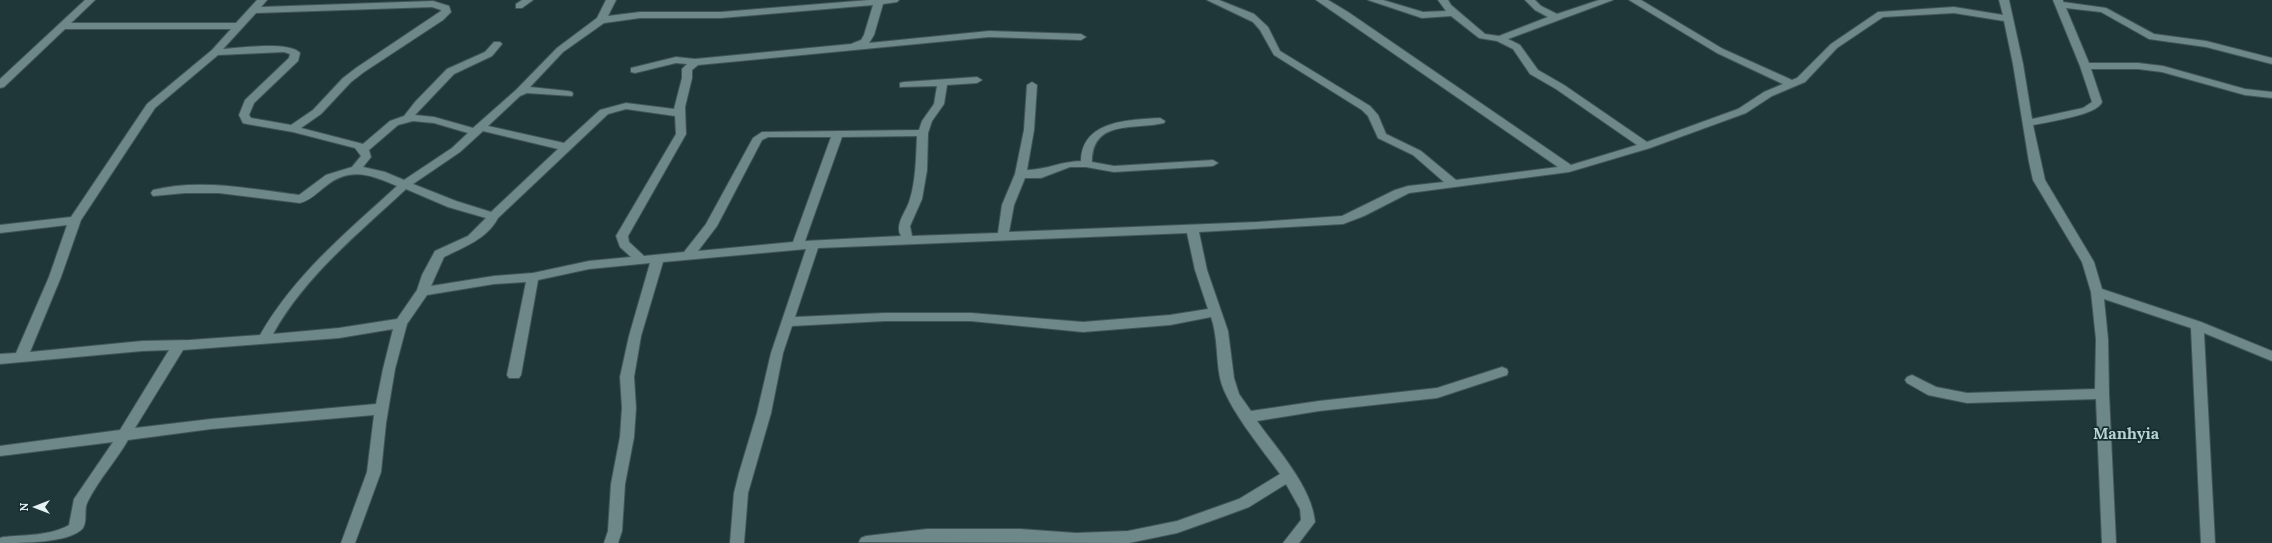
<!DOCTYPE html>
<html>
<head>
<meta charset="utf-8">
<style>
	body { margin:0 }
	#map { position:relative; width:2272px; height:543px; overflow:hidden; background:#203739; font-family:Lora,serif }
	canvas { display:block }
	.north { position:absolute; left:16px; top:487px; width:40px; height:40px; -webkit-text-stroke:3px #162d2f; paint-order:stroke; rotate:270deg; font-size:11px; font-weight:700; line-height:16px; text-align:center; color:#e5f3f4 }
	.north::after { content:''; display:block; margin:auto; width:14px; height:18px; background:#e5f3f4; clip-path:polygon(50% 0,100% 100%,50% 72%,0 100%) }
</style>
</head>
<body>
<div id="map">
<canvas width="2272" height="543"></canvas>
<div class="north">N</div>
</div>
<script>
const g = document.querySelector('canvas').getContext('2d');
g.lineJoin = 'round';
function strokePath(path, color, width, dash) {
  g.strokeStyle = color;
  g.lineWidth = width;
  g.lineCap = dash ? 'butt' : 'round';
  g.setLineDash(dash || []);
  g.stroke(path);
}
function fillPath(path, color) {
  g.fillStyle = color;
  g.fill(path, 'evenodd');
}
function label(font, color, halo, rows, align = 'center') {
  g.font = font + ' Lora,serif';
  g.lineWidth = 3.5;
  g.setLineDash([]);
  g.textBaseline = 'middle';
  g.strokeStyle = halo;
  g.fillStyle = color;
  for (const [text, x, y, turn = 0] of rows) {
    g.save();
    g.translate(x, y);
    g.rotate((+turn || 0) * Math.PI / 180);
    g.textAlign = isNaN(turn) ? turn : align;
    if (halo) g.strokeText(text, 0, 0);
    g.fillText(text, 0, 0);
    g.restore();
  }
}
const minor = new Path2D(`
	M85 0H95L71 23H236L257 0H267L261 7 433 1 449 6 451 12 443 20 364 72 351 82 321 114 301 128 363 144 390 121 404 116 415 102 447 69 485 52 494 42H500L502 44 492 56 454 74 415 115 434 117 473 128 516 90 557 48 597 18 606 0H616L608 16 640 12H721L869 0H899L897 2 883 4 874 35 869 43 989 31 1081 34 1086 37 1081 40 989 37 698 65 692 70V78L685 107 686 134 628 236 629 242 644 256 684 252 706 224 753 138 762 132 919 130 922 121 934 104 937 86 900 87V83L904 82 977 77 982 80 977 83 947 85 944 104 932 121 928 133 927 170 922 199 910 226 912 236 998 233 1002 205 1015 174 1024 130 1027 85 1032 82 1037 85 1034 130 1027 170C1046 170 1062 161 1081 161 1082 120 1129 120 1160 118L1165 121 1164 123C1135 130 1092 119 1092 162L1114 166 1213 160 1218 163 1213 166 1114 172 1086 167H1070L1041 178H1025L1014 205 1009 232 1257 222 1342 216 1395 190 1408 186 1444 182 1413 155 1378 138 1368 116 1362 110 1274 55 1260 30 1253 22 1207 0H1219L1254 14 1268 27 1280 51 1370 106 1378 115 1386 134 1421 151 1456 180 1558 167 1316 0H1328L1348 12 1571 165 1637 145 1556 89 1530 74 1513 49 1497 41 1479 38 1451 16 1422 18 1368 0H1383L1423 12 1446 11 1438 0H1448L1451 5 1485 34 1499 36 1548 17 1535 10 1525 0H1535L1541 6 1557 14 1599 0H1613L1508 39 1520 45 1538 70 1564 85 1647 142 1738 109 1764 92 1783 84 1717 53 1629 0H1641L1723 49 1792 80 1797 78 1831 44 1878 12 1954 7 2003 15 1999 0H2009L2023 64 2032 119 2083 108 2092 102 2080 66 2053 0H2063V2L2106 8 2154 34 2206 41 2272 58V64L2206 47 2149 39 2101 12 2066 8 2089 63H2138L2163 66 2245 89 2272 92V98L2245 95 2162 72 2138 69H2091L2102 102C2098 115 2047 122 2033 125L2045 180 2094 262 2102 289 2201 322 2272 351V361L2204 333 2215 543H2201L2191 328 2104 299 2108 339 2109 394 2116 543H2102L2096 399 1967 403 1928 395 1907 383 1905 380 1907 377 1912 375 1936 387 1967 393 2095 389 2096 339 2091 292 2082 262 2033 180 2029 162 2013 64 2004 21 1954 13 1883 17 1837 48 1805 82 1772 96 1746 113 1650 148 1569 172 1409 193 1364 216 1343 224 1199 232 1207 270 1228 331 1234 378 1239 394 1251 411 1319 401 1437 388 1502 367 1507 369 1508 372 1507 375 1437 398 1319 411 1257 421C1277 449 1312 487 1315 522L1299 543H1283L1301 520 1300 509 1286 484 1249 507 1222 517 1177 533 1129 543 859 542 861 538 866 536 927 529H1020L1076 533 1128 531 1177 521 1239 499 1280 474C1262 449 1226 406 1220 378 1216 358 1218 337 1211 317L1170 325 1083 332 971 321H885L792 326 783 353 771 413 748 493 744 543H730L734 493 739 473 757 413 771 353 806 249 663 262 641 336 634 377 636 408 634 437 625 484 622 531 618 543H604L608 531 611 484 620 437 622 408 620 377 629 336 650 263 589 269 538 280 521 375 519 378H509L507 375 526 282 494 284 427 295 407 324 395 369 386 423 381 472 355 543H341L367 472 374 415 211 429 128 440C116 461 99 479 88 501 83 509 88 520 83 528 70 543 23 543 0 543V538L3 537C24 535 50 536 69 525L74 499 113 442 0 456V446L120 430 169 350 142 351 0 364V354L16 353 49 277 67 225 0 233V225L71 217 147 104 212 50 231 29H65L4 87 0 88V79ZM873 5 864 35 861 40 851 44 695 59 676 57 631 68V72L635 73 676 63 687 64 682 69V78L674 109 626 103 600 110 564 143 488 126 520 96 527 93 572 96 573 94 572 92 568 91 530 87 563 52 604 23 640 18H721ZM432 7 441 10V11L356 68 343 78 313 110 291 125 251 118 249 115 254 103 298 61 300 53C289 41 240 48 223 49L256 13ZM284 52 290 54 289 58 245 100 239 115 243 123 247 124 293 132 355 148 361 156 352 167 326 175 299 195C252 189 200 178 153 190L151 193 153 196 185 193H219L300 203C311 200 318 192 326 186 350 166 371 175 397 186 346 233 295 274 260 335L190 340 142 341 30 352 61 277 81 220 155 108 218 55ZM626 109 675 116 676 134 616 236 620 247 631 257 589 261 533 273 494 276 431 286 444 257C464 247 487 239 498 218L608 114ZM413 121 434 123 468 133 452 148 404 180 385 172 363 167 371 157 369 150 398 125ZM483 131 558 149 491 212 456 201 413 184 460 152ZM917 136C916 157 916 179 910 199 907 211 894 224 901 236L805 241 842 137ZM768 137H831L793 242 698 251 717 226 762 140ZM406 189 448 207 486 218 468 236 435 251 422 275 417 290 397 319 339 328 273 334C305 276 358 234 406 189ZM1187 233 1195 270 1208 309 1170 315 1083 322 971 313H885L795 317 818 248ZM393 329 383 369 376 404 211 419 135 428 183 350 339 338Z
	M522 0H533L522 8H516V4Z`);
strokePath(minor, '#415557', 2);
fillPath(minor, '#6e8789');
label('bold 16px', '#b7d2d4', '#162d2f', [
	["Manhyia",2126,434]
]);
</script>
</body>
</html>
